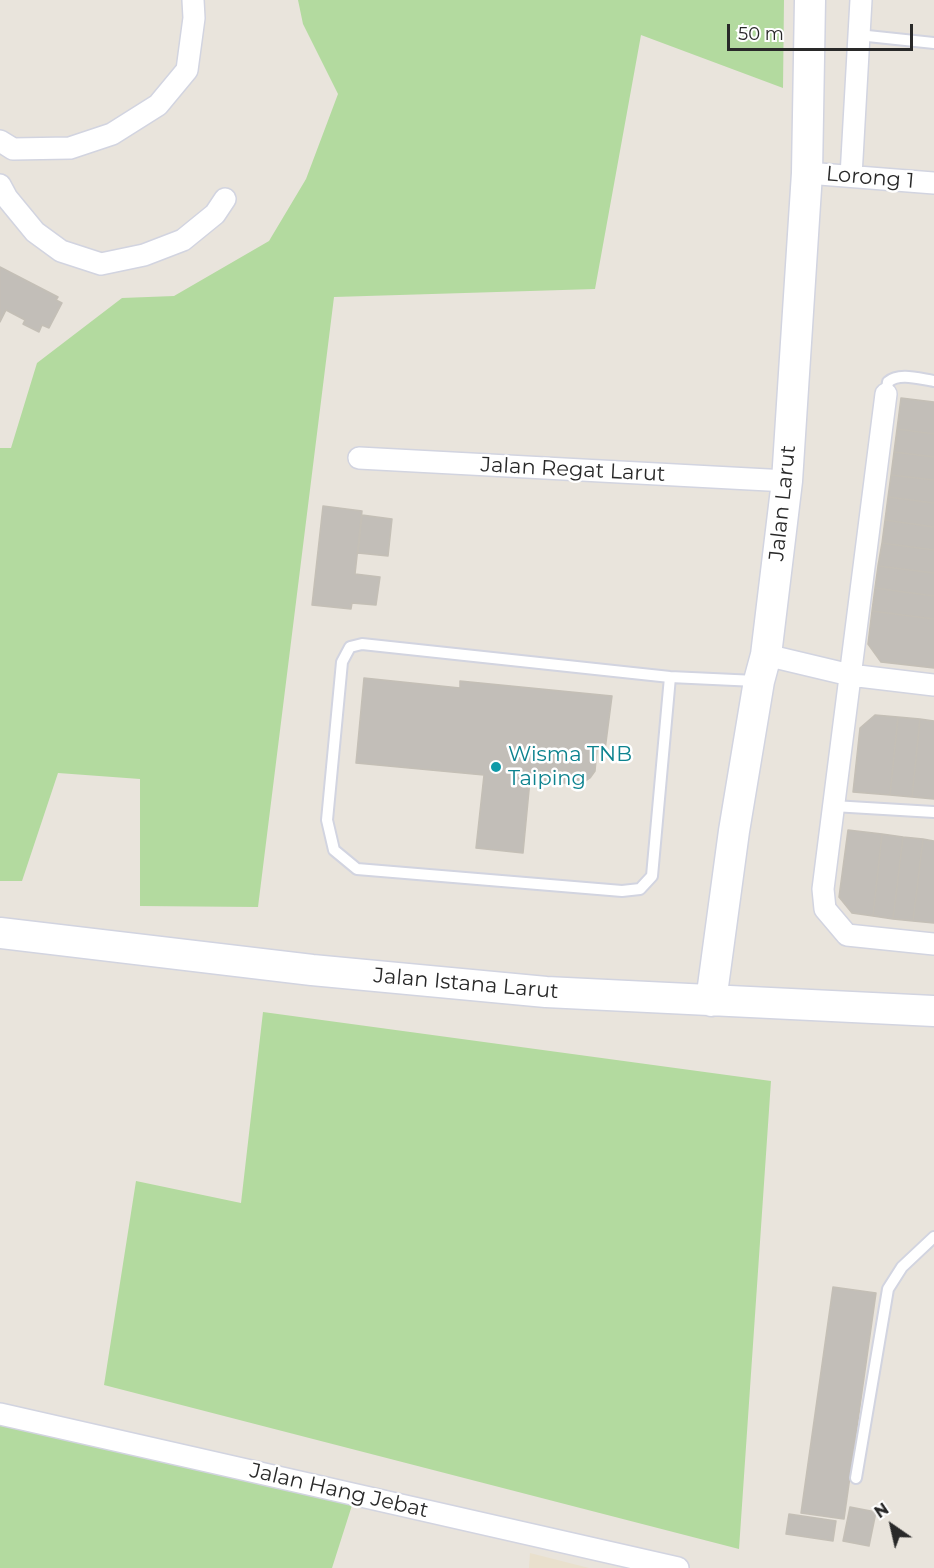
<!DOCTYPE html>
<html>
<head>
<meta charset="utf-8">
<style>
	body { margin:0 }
	#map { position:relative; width:934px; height:1568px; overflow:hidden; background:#e9e4dc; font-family:Montserrat,sans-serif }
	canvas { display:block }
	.north { position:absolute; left:862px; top:1496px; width:60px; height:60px; -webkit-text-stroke:4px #fff; paint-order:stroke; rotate:326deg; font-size:16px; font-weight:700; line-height:24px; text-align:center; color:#292929 }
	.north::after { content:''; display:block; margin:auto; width:21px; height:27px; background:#292929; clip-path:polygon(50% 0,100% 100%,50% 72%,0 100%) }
	.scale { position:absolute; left:727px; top:24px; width:186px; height:27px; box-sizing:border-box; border:3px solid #292929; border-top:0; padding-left:8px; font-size:18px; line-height:21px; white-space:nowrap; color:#292929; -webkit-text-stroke:4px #fff; paint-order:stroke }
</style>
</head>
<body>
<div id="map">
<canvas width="934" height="1568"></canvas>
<div class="north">N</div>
<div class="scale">50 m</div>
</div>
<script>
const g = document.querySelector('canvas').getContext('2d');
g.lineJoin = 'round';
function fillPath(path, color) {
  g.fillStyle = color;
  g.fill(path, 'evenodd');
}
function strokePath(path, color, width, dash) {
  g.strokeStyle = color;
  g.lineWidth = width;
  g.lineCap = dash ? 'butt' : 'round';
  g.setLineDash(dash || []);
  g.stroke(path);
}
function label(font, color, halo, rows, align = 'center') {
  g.font = font + ' Montserrat,sans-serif';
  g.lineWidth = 5;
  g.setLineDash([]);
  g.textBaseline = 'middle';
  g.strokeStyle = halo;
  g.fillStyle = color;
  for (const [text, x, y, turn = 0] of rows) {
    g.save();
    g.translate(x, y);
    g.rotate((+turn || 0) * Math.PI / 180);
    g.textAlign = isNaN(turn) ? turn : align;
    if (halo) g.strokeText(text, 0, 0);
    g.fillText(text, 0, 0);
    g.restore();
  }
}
fillPath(new Path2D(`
	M530 1553 589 1568H529Z`), '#e9e0cd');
fillPath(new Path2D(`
	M298 0H784L783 88 641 35 595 289 334 297 258 907 140 906V779L58 773 22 881H0V448H11L37 363 122 298 174 296 269 241 306 179 338 94 303 24Z
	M263 1012 771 1081 739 1549 104 1385 136 1181 241 1203Z
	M0 1420 354 1499 332 1568H0Z`), '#b3da9f');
const building = new Path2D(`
	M0 267 58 297 56 300 62 303 49 328 42 325 39 332 23 324 25 320 6 310 0 322Z
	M901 398 934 402V434L897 429Z
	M897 429 934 434V457L894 452Z
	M894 452 934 457V480L891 475Z
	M891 475 934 480V503L888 497Z
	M888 497 934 503V527L885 520Z
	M323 506 362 511 355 574 380 577 376 605 352 603 351 609 312 605Z
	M362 515 392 519 388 556 358 553Z
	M885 520 934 527V550L882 543Z
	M882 543 934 550V573L878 566Z
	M878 566 934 573V596L875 588Z
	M875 588 934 596V619L872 611Z
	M872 611 934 619V668L881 662 868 644Z
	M364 678 460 688V681L612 696 605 750 597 749 595 771 590 778 584 782 576 784 530 780 523 853 476 848 484 775 356 763Z
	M875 715 898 717 890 795 853 792 860 728Z
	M898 717 920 719 912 797 890 795Z
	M920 719 934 721V799L912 797Z
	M848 830 882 834 873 916 852 913 839 897Z
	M882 834 903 837 893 919 873 916Z
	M903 837 923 839 913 921 893 919Z
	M923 839 934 841V923L913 921Z
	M833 1287 876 1293 844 1519 801 1513Z
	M850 1507 876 1512 869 1546 843 1541Z
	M789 1514 836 1521 833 1541 786 1534Z`);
fillPath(building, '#c2beb8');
strokePath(building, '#c4bfb6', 1.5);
const lane = new Path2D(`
	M858 35 934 43
	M886 394 888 382C899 372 920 379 934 381
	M670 677 652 876 640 889 622 891 357 869 334 850 327 820 342 662 350 647 362 644 670 677 756 681
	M833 806 934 812
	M856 1478 888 1289 902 1267 934 1237`);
const street = new Path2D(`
	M0 141 13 149 70 148 112 134 158 105 187 70 194 18 193 0
	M807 173 934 183
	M851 176 861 0
	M0 185 7 198 35 232 61 251 101 264 144 255 183 240 215 214 225 199
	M886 394 823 889 825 909 847 935 934 944
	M359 458 787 481
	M766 655 850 675 934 685
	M0 1414 678 1568`);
const secondary = new Path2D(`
	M0 933 312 970 546 992 934 1011
	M711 1001 734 831 759 681 766 655 787 481 807 173 810 0`);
strokePath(lane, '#d2d4e0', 14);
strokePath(street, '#d2d4e0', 24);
strokePath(secondary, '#d2d4e0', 33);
strokePath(lane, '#fff', 10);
strokePath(street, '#fff', 21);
strokePath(secondary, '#fff', 30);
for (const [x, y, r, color] of [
	[496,767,6,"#0f9aa8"]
]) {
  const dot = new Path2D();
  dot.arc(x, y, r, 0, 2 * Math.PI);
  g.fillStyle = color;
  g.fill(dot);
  strokePath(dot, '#fff', 2);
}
label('21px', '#292929', '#fff', [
	["Lorong 1",870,178,5],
	["Jalan Regat Larut",573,470,3],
	["Jalan Larut",783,503,-84],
	["Jalan Istana Larut",466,984,5],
	["Jalan Hang Jebat",339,1491,13]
]);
label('21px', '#0d838f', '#fff', [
	["Wisma TNB",508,755],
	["Taiping",508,779]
], 'left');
</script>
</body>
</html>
